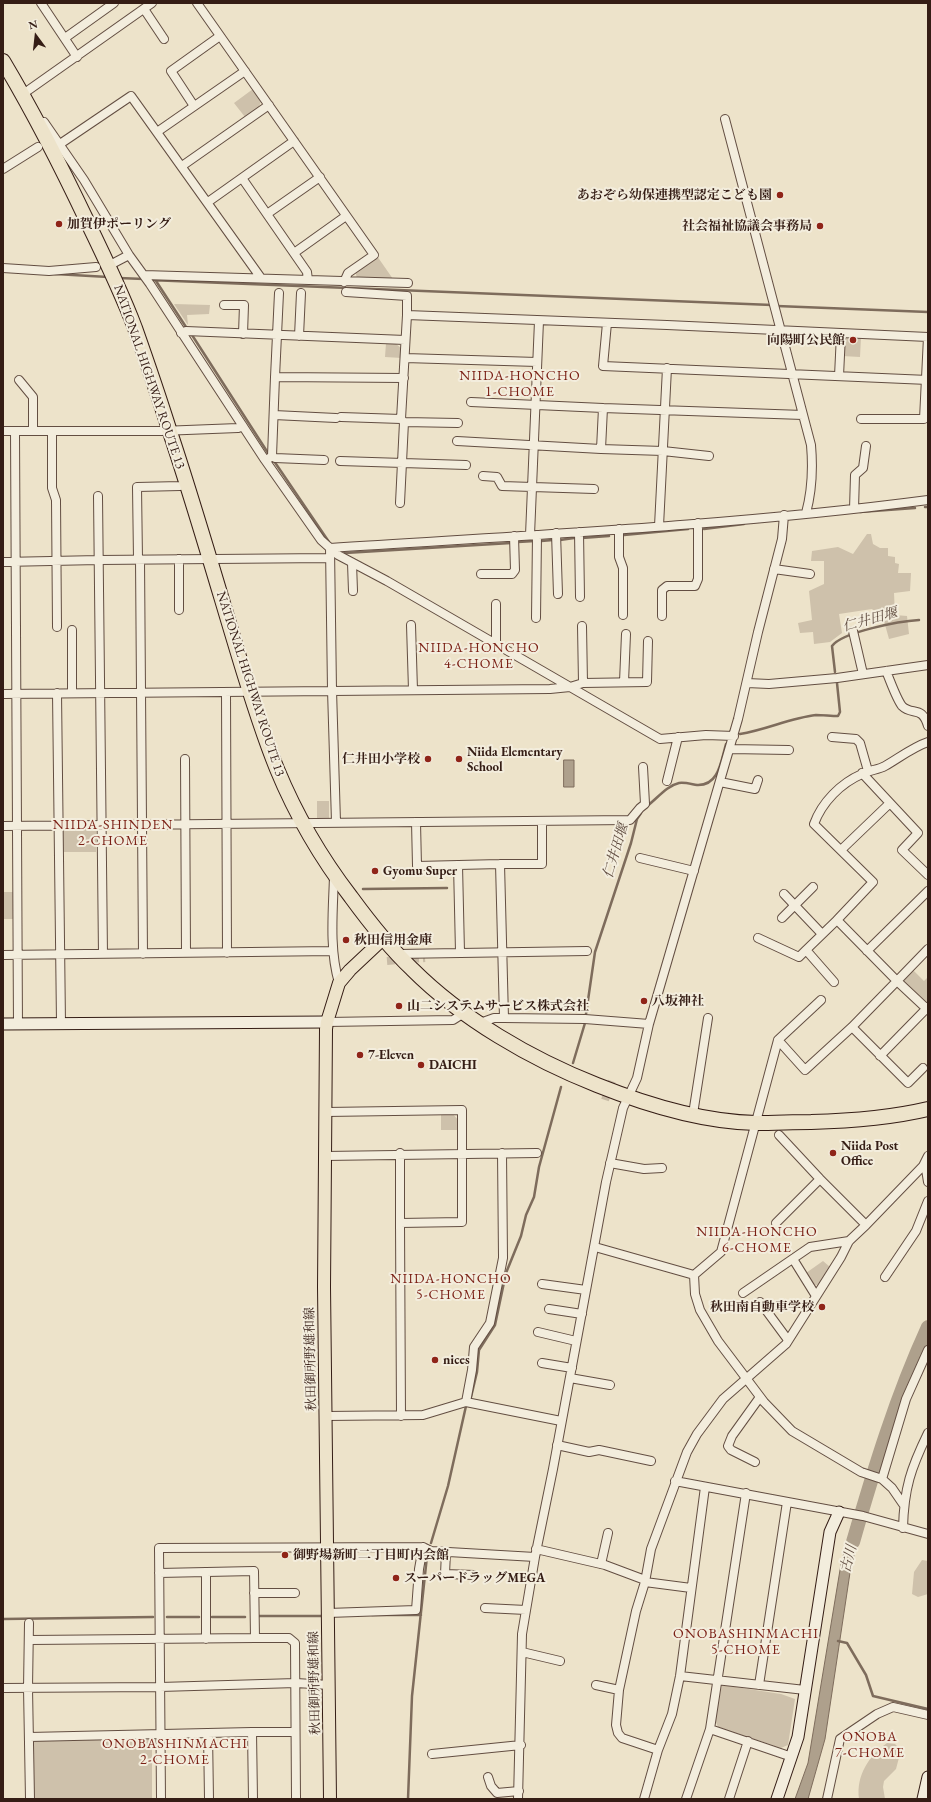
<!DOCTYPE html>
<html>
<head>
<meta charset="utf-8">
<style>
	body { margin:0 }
	#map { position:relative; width:931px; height:1802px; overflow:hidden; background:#ede3ca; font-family:"EB Garamond",serif }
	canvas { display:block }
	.frame { position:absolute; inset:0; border:4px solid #351d15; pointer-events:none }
	.north { position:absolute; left:16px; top:16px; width:40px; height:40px; -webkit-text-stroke:3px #f3eddd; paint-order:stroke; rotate:345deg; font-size:11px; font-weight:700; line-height:16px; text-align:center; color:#351d15 }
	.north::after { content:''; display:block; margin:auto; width:14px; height:18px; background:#351d15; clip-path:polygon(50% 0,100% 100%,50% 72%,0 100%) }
</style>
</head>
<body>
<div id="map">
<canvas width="931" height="1802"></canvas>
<div class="frame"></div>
<div class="north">N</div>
</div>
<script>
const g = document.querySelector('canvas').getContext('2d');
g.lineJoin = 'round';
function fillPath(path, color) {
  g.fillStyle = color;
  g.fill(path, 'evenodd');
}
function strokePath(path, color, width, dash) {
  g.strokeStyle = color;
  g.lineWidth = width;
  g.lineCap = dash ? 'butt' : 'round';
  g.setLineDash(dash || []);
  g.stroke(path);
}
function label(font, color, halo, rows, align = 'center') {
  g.font = font + ' "EB Garamond","Noto Serif JP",serif';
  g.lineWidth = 4;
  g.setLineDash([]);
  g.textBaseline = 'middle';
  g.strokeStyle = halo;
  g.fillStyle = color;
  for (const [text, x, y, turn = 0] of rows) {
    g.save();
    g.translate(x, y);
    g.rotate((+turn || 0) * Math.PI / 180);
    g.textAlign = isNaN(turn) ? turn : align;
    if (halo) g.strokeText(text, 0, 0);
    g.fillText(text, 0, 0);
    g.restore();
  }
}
fillPath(new Path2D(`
	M253 89 261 101 259 107 245 117 234 103Z
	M377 256 393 279 357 278 355 271Z
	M174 304 210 305 209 314 187 315 188 325Z
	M843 335 861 337 860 357 842 356Z
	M386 343H395L402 349V358L385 357Z
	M867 534H871L873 544 880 548H888V556L895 557V563L899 564 898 573H911L910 591 894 593 895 615 907 616 909 634 889 639 884 621 872 609 839 614 842 633 830 642 814 644 813 632 800 633 798 623 812 620 809 591 824 584V561H811L812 551 838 547 853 554Z
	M317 801H329V819H317Z
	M61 831H96V852H61Z
	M3 892H14L15 919H3Z
	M913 970 924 981 928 977V1003L925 1005 902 981Z
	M441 1114H453L458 1120 459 1130H441Z
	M823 1261 830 1267 820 1284 813 1286 806 1273Z
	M922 1560 928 1561V1594L918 1597 912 1594 914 1572Z
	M722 1685 781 1694 795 1699 788 1745 781 1748 718 1727 715 1720Z
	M152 1739V1799H33L32 1741Z
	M887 1743 895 1744 901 1750 896 1769 884 1781 883 1787 885 1799H859C856 1775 869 1756 887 1743Z`), '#cec1ab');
const water = new Path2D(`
	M564 760H574V787H564Z
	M853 1522 863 1524 851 1566 825 1739 808 1799H795L808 1763 841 1564Z`);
fillPath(water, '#aea08c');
strokePath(water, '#7e6c5c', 1);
strokePath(new Path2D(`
	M55 274 108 277
	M119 278 144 279
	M149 280 772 305
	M156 281 186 327
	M777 306 928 312
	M192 335 268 453
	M274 461 329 542
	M925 507H928
	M860 512 915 508
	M704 529 744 524
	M624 535 688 529
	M582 538 609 536
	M560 540 574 538
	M541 541 553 540
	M518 542 535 541
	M345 553 511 543
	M835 672 832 646C842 632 900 621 919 620
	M740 734C766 730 790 718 816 715 823 715 831 716 838 716L840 712 837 683
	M647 806C657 799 666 786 679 783 684 782 691 784 697 785 719 786 721 761 726 744
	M363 889 447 888
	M586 1014 595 952 631 843 637 819 641 813
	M573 1063 585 1023
	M471 1397 477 1372 479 1350 495 1325 506 1273 521 1236 526 1215 534 1197 539 1167 561 1087
	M431 1543 448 1486 466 1406
	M372 1615H421
	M259 1616H321
	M167 1617H199
	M212 1617H245
	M3 1619 153 1617
	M838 1641 847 1643 866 1675 873 1696 928 1709
	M408 1799 412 1696 427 1556`), '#7e6c5c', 2.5);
strokePath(new Path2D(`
	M853 1542C874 1469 896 1397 928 1327`), '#aea08c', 14);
strokePath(new Path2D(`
	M387 961 425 958
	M605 1100 613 1078`), '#c8bba6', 8, [8, 4]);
const street = new Path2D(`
	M41 3 77 57
	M197 3 374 255 348 273 344 282
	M144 9 164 39
	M65 38 114 3
	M25 97 23 94 152 3
	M194 106 171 71 220 36
	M725 119 811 445C813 468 812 491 806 513
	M44 122 84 180 129 255
	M157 132 245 71
	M60 144 131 96 261 278
	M182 166 269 105
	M3 169 38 147
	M242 178 307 272 308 280
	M208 202 294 141
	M267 214 320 177
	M294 253 346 216
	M108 266 129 255 150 284 265 460 321 540 330 548 338 555 387 581 660 739 706 735 734 736
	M3 268 49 271 96 267
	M144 275 408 283
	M346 292 407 296V315
	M224 305H244L243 334
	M607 323 603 366 928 380
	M181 333 186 331 405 340
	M299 336 301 293
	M405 358 537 362
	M839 376 841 334
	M275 377 279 293
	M19 380 33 397V431
	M471 402 603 408 803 415
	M274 415 336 418
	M341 417 401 419
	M861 419H924L928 337
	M404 422 458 423
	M3 431H161L238 428 243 426
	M15 431 18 1024
	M52 431V488L56 500 57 627
	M457 441 601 449 603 408
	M601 449 663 451 709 456
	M272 456 275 377 404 378
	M268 459 272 456 275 458 324 460
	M340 461 466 465
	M483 476 497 477 502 486 594 489
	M98 496 103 954
	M400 503 404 422 401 419 407 315 667 325 928 337
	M854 509 855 475 863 468 866 446
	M659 526 667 368
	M619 529V557L623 568V615
	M579 532 580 597
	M556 533 558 594
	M530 535 539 321
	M138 559 137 487 180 486 187 484
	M140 559 143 954
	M3 562 99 560 329 558
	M352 563 353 591
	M774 569 810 574
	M481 574H512L515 570 514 536
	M179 610V559
	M662 616V590L667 586H695L698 579V523
	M536 618 537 535
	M411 625 413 690
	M582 626 583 683
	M853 631 863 674
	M496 644V604
	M886 671C890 680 896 698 902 706 912 716 922 705 928 726
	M624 682 626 634
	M747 683 769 684 837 678 928 665
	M226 692 227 953
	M57 693 61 1023
	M72 693V630
	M3 694 550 689 570 687 583 683 647 682 648 641
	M832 737 856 739 860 743 868 771
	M730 749 789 750
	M185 759 186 953
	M862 773 918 833 902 850 928 875
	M667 781 678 737
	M720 782 755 789 758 780
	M336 822 332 690 330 548C529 535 730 526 928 500
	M416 822 417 866 500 864
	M3 826 630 820 640 808 645 804 643 767
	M841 850 890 803
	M640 858 694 871
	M458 865 460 952
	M334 876C333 911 329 949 339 983
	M784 894 822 934
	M782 918 813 887
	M837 920 873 882 814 824C822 802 841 783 862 774 869 770 878 770 885 766 899 758 913 747 928 742
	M758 938 799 957 806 950
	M928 949 897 981 928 1010
	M867 951 928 891
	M397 954 587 951
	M3 955 333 951
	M504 1018 500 864H542V821
	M327 1022 453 1020 464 1013
	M480 1023 494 1018H504L585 1019 649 1024
	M852 1027 908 1083 923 1068
	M778 1040 821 1000
	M880 1056 928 1007
	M326 1112 462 1110V1222L400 1223V1153
	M693 1114 708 1018
	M779 1135 820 1179 866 1225
	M325 1156 537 1153
	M610 1163 644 1169 662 1168
	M925 1163 928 1182
	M400 1223 401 1416
	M776 1223 820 1179
	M595 1247 694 1275 695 1294 700 1310 718 1341 764 1402 792 1431 861 1472 882 1479
	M793 1259 816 1296
	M694 1275 721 1252 778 1040 805 1070 852 1027 897 981 837 920 806 950 834 982
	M885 1277 916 1231 928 1201
	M542 1284 586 1290
	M743 1293 810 1247 849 1241
	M760 1302 788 1340
	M549 1309 582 1314
	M538 1332 576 1341
	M542 1363 572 1368
	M570 1378 610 1385
	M466 1402 472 1370 474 1347 490 1323 503 1258 502 1153
	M326 1416 423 1415 466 1402 561 1421
	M557 1445 589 1452 599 1450 651 1461
	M755 1462 731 1450 728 1446 732 1436 760 1397
	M675 1481 863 1516 928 1534
	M903 1504 892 1488 882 1479 906 1399 928 1350
	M903 1528C904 1488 911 1468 928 1433
	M536 1549 605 1565 645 1580
	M446 1552 445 1574 474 1575
	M601 1564 608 1533
	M159 1573 254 1571 255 1638H289L295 1643 296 1799
	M645 1582 691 1588
	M254 1593H295
	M485 1608 526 1610
	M328 1613 416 1610 419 1569 423 1547
	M29 1623 28 1688 30 1799
	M206 1639V1572
	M29 1640 255 1638
	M522 1652 560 1661
	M680 1676 805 1690
	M596 1685 619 1690
	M759 1685 787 1502
	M3 1688 160 1687 296 1683 329 1685
	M710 1729 792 1757
	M252 1732 253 1799
	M208 1733 209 1799
	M29 1737 252 1732H295
	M658 1750 622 1738 618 1733 616 1725 619 1690 636 1611 645 1582 651 1549 687 1452 697 1434 723 1399 786 1344 841 1257 849 1241 866 1225 923 1166 928 1156
	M432 1754 521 1745
	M488 1777 491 1786 497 1793 519 1791
	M161 1799 159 1548 423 1547 431 1551 535 1557
	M518 1799 522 1634 535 1557 553 1469 606 1182 623 1108 637 1078 649 1024 668 959 738 719 758 632 782 539 784 515
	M644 1799 658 1750 672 1714 680 1676 705 1487
	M686 1799 710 1729 746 1493
	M729 1799 748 1741
	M827 1799 840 1739 877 1714 893 1707 928 1715`);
const secondary = new Path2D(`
	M3 1024 327 1022
	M777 1799 798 1737 830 1532 839 1512
	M923 1799 928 1777`);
const primary = new Path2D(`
	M330 1799 324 1287 326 1029 327 1022 339 983 350 970 383 939`);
const highway = new Path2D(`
	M3 61C34 113 61 166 87 221 104 256 121 291 135 328 147 362 159 397 170 432 194 504 215 577 237 650 249 690 261 730 277 769 296 815 321 858 351 897 370 923 389 947 412 969 462 1019 531 1059 597 1085 647 1105 702 1122 756 1123 775 1123 793 1122 811 1122 851 1121 890 1118 928 1109`);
strokePath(street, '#634e42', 10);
strokePath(secondary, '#351d15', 13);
strokePath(primary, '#351d15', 14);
strokePath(highway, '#351d15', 16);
strokePath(street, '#f3eddd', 8);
strokePath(secondary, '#f3eddd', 11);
strokePath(primary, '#ede3ca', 12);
strokePath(highway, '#ede3ca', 14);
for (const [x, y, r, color] of [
	[780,195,4,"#8f2418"],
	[59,224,4,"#8f2418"],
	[820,226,4,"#8f2418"],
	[853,340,4,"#8f2418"],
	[428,759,4,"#8f2418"],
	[459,759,4,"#8f2418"],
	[375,871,4,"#8f2418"],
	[346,940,4,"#8f2418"],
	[644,1001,4,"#8f2418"],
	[399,1006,4,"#8f2418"],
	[360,1055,4,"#8f2418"],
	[421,1065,4,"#8f2418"],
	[833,1153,4,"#8f2418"],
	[822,1307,4,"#8f2418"],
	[435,1360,4,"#8f2418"],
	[285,1555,4,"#8f2418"],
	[396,1578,4,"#8f2418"]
]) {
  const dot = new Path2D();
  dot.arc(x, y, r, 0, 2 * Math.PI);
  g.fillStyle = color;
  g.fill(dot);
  strokePath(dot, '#f3eddd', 1.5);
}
label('bold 13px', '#351d15', '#f3eddd', [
	["あおぞら幼保連携型認定こども園",772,195,"right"],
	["加賀伊ポーリング",67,224],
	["社会福祉協議会事務局",812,226,"right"],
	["向陽町公民館",845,340,"right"],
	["Niida Elementary",467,752],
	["School",467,767],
	["仁井田小学校",420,759,"right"],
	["Gyomu Super",383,871],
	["秋田信用金庫",354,940],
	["八坂神社",652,1001],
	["山二システムサービス株式会社",407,1006],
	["7-Eleven",368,1055],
	["DAICHI",429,1065],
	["Niida Post",841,1146],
	["Office",841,1161],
	["秋田南自動車学校",814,1307,"right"],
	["nices",443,1360],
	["御野場新町二丁目町内会館",293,1555],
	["スーパードラッグMEGA",404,1578]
], 'left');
label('13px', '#351d15', '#f3eddd', [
	["NATIONAL HIGHWAY ROUTE 13",149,377,71],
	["NATIONAL HIGHWAY ROUTE 13",250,684,72],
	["秋田御所野雄和線",311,1359,-91],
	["秋田御所野雄和線",315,1683,-91]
]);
g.letterSpacing = '1px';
label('14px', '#7a1f14', '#f3eddd', [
	["NIIDA-HONCHO",520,376],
	["1-CHOME",520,392],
	["NIIDA-HONCHO",479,648],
	["4-CHOME",479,664],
	["NIIDA-SHINDEN",113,825],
	["2-CHOME",113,841],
	["NIIDA-HONCHO",757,1232],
	["6-CHOME",757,1248],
	["NIIDA-HONCHO",451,1279],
	["5-CHOME",451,1295],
	["ONOBASHINMACHI",746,1634],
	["5-CHOME",746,1650],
	["ONOBA",870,1737],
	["7-CHOME",870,1753],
	["ONOBASHINMACHI",175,1744],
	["2-CHOME",175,1760]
]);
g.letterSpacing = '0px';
label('italic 14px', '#5f4b3f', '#f3eddd', [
	["仁井田堰",870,620,-15],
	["仁井田堰",616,851,-73],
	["古川",849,1559,-76]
]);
</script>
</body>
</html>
